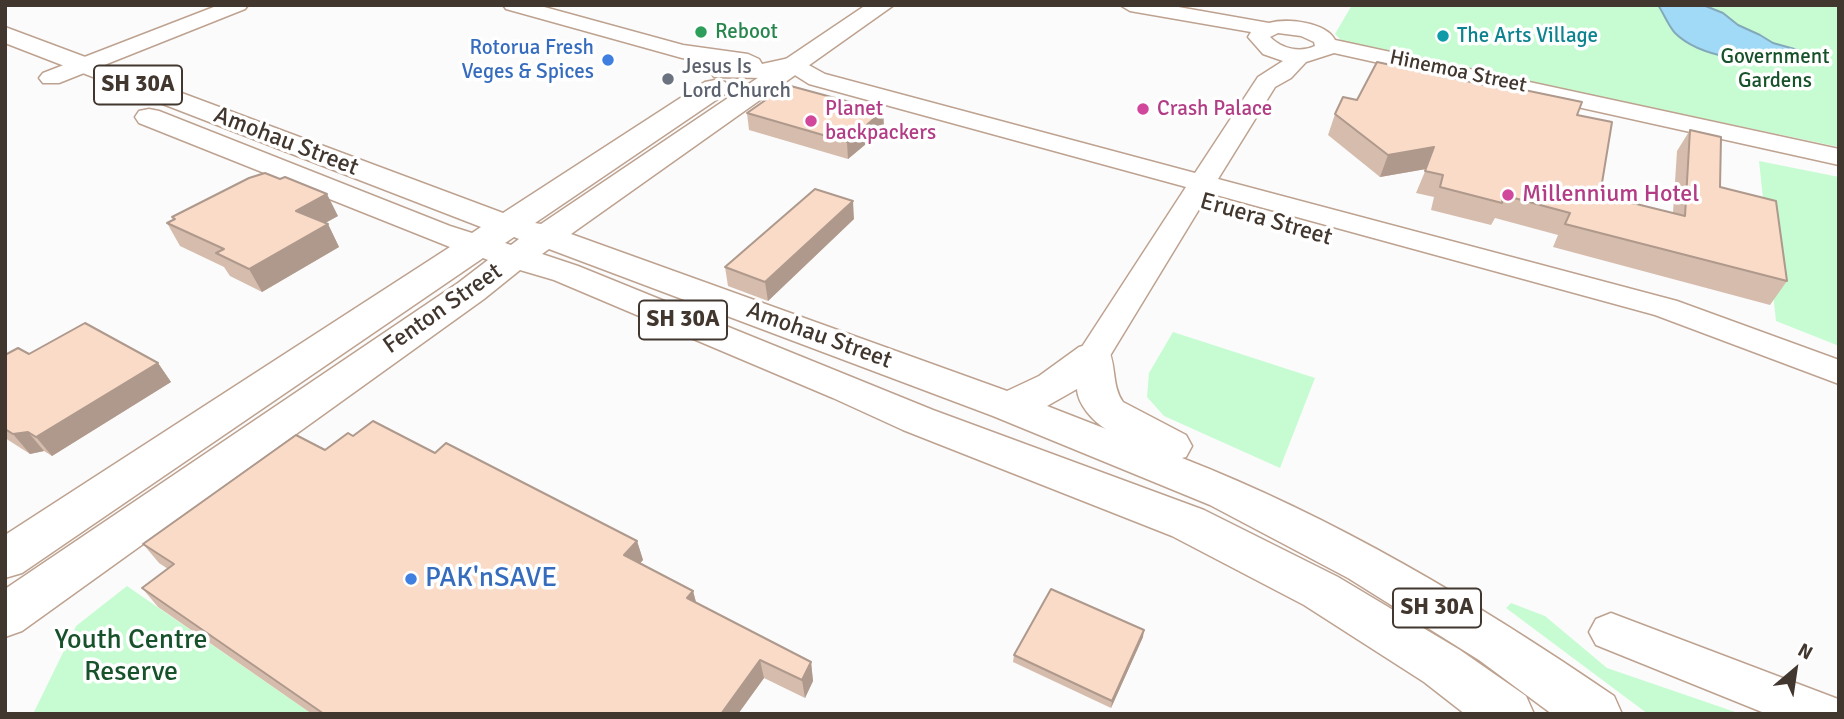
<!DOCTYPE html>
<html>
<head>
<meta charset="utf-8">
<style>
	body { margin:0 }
	#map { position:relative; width:1844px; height:719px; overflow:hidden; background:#fbfbfb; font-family:Signika,sans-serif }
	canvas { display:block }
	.frame { position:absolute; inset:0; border:7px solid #42372f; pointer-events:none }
	.north { position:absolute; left:1760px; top:635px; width:70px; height:70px; -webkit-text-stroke:5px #fff; paint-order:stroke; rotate:29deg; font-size:19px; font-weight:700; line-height:28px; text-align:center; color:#42372f }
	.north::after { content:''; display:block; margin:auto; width:24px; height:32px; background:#42372f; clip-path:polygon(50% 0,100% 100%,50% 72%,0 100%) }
</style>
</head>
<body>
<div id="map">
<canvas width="1844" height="719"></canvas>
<div class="frame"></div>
<div class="north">N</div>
</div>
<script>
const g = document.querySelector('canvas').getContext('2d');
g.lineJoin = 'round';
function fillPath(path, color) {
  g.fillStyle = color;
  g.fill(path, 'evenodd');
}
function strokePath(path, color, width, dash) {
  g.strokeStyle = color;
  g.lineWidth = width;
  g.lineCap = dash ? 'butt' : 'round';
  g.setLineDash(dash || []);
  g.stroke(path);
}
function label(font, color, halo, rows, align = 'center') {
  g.font = font + ' Signika,sans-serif';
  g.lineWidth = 7;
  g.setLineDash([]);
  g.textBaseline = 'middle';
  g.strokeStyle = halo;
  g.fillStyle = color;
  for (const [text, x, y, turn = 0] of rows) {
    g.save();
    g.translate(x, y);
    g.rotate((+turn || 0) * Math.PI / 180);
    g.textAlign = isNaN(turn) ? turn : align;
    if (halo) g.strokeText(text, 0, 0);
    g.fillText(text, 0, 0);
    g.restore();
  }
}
fillPath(new Path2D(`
	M1352 5H1839V147L1344 43 1335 34Z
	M1759 161 1839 177V346L1776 321Z
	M1173 332 1315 378 1280 468 1164 416 1147 397 1149 373Z
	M127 586 312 714H33L76 626Z
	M1511 603 1545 616 1607 668 1741 714H1648L1506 608Z`), '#c7fcd2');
const water = new Path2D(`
	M1658 5H1703L1723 13 1738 25 1760 35 1773 43 1798 50 1792 51 1789 57C1758 66 1699 57 1675 33 1668 25 1664 14 1658 5Z`);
fillPath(water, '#a0daf6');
strokePath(water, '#84a9ba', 2);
const minor = new Path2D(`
	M219 5H248L245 9 59 83H43L39 78 43 73Z
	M503 5H537L683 45 748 54 759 59 762 64 794 57 825 74 1195 173 1258 77 1283 61 1263 54 1248 37 1251 32 1130 11 1120 5H1167L1269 23C1287 18 1326 22 1335 40L1839 149V165L1334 53 1306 62 1291 78 1275 87 1218 179 1677 301 1839 360V384L1655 315 1209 193 1105 364 1093 367 1081 364 1076 356 1186 187 809 84 790 72 763 78 714 77 711 72 714 67 734 65 682 58 506 9ZM1278 33 1301 36 1314 42 1315 46C1300 53 1282 49 1270 37Z
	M1611 613 1838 699 1839 714H1767L1596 645 1589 632 1596 619Z`);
const major = new Path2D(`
	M866 5H894L571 234 1007 391 1039 376 1079 347 1093 343 1107 347C1117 364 1111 385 1123 402L1186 435 1192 446 1186 457 1182 458C1336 518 1478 603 1614 696L1622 714H1552L1479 660 1348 578 1210 505 993 416 549 249 542 254 578 266 933 410 1204 510 1338 577 1460 650 1526 696 1534 714H1465L1424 682 1304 605 1172 536 903 430 833 398 554 280 520 270 484 299 22 631 5 637V589L458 283 488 260 483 258 22 573 5 578V535L450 247 139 123 135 117 139 111 149 109 159 111 450 226 472 233 481 227 5 43V27L503 213 705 82 715 80 725 82 729 88 725 94 535 223 541 224ZM514 237 519 239 511 245 505 243ZM1077 389C1078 405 1093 421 1106 429L1047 406Z`);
strokePath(minor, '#bea290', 3);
strokePath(major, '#bea290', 3);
fillPath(minor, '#fff');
fillPath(major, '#fff');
fillPath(new Path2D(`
	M1357 100 1577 115 1600 195 1673 213 1677 151 1690 130 1720 187 1787 281 1770 305 1553 247 1558 235 1495 218 1491 225 1431 210 1434 197 1416 193 1426 169 1380 177 1328 135 1335 114Z
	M883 111 884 129 848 159 749 130 747 113Z
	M338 216 325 223 328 224 339 247 262 292 230 276 224 267 180 246 167 223 173 220 172 217Z
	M854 219 768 301 728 286 725 267Z
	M29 354 158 363 171 382 52 456 44 451 30 454 5 438V355Z
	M353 436 435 453 637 541 643 560 640 563 693 591 696 602 811 662 813 681 805 698 764 678 738 714H312L158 607 142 588 168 569 159 563 143 544Z
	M1143 637 1111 708 1013 662 1014 655Z`), '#d6bcac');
fillPath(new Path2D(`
	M883 111 884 129 848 159 847 142Z
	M1434 147 1426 169 1380 177 1388 155Z
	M327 194 338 216 307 233 296 211Z
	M853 201 854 219 768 301 765 282Z
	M328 224 339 247 262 292 249 269Z
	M158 363 171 382 52 456 36 437Z
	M28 432 44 451 30 454 13 434Z
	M637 541 643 560 630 574 624 555Z
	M693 591 698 610 687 598Z
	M1144 630 1143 637 1111 708 1112 701Z
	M760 660 764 678 738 714H721Z
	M811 662 813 681 805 698 802 680Z`), '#ae998c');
const building = new Path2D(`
	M1377 62 1485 85 1486 82 1582 102 1577 115 1612 122 1600 195 1685 216 1690 130 1721 137 1720 187 1776 201 1787 281 1565 224 1570 213 1503 195 1502 203 1440 187 1443 175 1425 171 1434 147 1388 155 1335 114 1343 97 1357 100Z
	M787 85 883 111 847 142 747 113Z
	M265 173 280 179 285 177 327 194 296 211 328 224 249 269 216 253 224 249 167 223 175 219 172 217 249 178Z
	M815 189 853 201 765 282 725 267Z
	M85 323 158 363 36 437 28 432 13 434 5 429V355L18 348 29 354Z
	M373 421 435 453 446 443 637 541 624 555 693 591 687 598 811 662 802 680 760 660 721 714H324L142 588 174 564 143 544 296 435 325 450 348 433 353 436Z
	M1051 589 1144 630 1112 701 1014 655Z`);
fillPath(building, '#f9dbc8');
strokePath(building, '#ae998c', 2);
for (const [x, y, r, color] of [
	[701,32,7,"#2e9e5b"],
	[1443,36,7,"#0f9aa8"],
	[608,60,7,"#3f7fe0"],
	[668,79,7,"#6b7280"],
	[1143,109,7,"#d1479c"],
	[811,121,7,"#d1479c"],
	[1508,195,7,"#d1479c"],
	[411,579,7,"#3f7fe0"]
]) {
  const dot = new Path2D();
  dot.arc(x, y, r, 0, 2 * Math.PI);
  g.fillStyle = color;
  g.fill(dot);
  strokePath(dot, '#fff', 2.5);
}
label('21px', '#27864d', '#fff', [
	["Reboot",715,32]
], 'left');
label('21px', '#0d838f', '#fff', [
	["The Arts Village",1457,36]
], 'left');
label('21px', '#366cbe', '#fff', [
	["Rotorua Fresh",594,48],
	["Veges & Spices",594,72]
], 'right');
label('21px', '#17522b', '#fff', [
	["Government",1775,57],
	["Gardens",1775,81]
]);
label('21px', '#5b616d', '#fff', [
	["Jesus Is",682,67],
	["Lord Church",682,91]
], 'left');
label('21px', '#42372f', '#fff', [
	["Hinemoa Street",1458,72,12]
]);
label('21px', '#b23c85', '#fff', [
	["Planet",825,109],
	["backpackers",825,133],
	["Crash Palace",1157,109]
], 'left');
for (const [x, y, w] of [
	[138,85,88],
	[683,320,88],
	[1437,608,88]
]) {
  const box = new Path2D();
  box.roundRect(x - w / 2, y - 19.5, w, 39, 5);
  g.fillStyle = '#fff';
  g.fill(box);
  strokePath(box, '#42372f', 2);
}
label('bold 23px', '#42372f', null, [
	["SH 30A",138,85],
	["SH 30A",683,320],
	["SH 30A",1437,608]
]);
label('24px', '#42372f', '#fff', [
	["Amohau Street",286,142,21],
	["Eruera Street",1266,220,16],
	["Fenton Street",443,309,-35],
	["Amohau Street",819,336,20]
]);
label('24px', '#b23c85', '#fff', [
	["Millennium Hotel",1522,195]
], 'left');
label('28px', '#366cbe', '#fff', [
	["PAK'nSAVE",425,579]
], 'left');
label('28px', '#17522b', '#fff', [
	["Youth Centre",131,641],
	["Reserve",131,673]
]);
</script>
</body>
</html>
